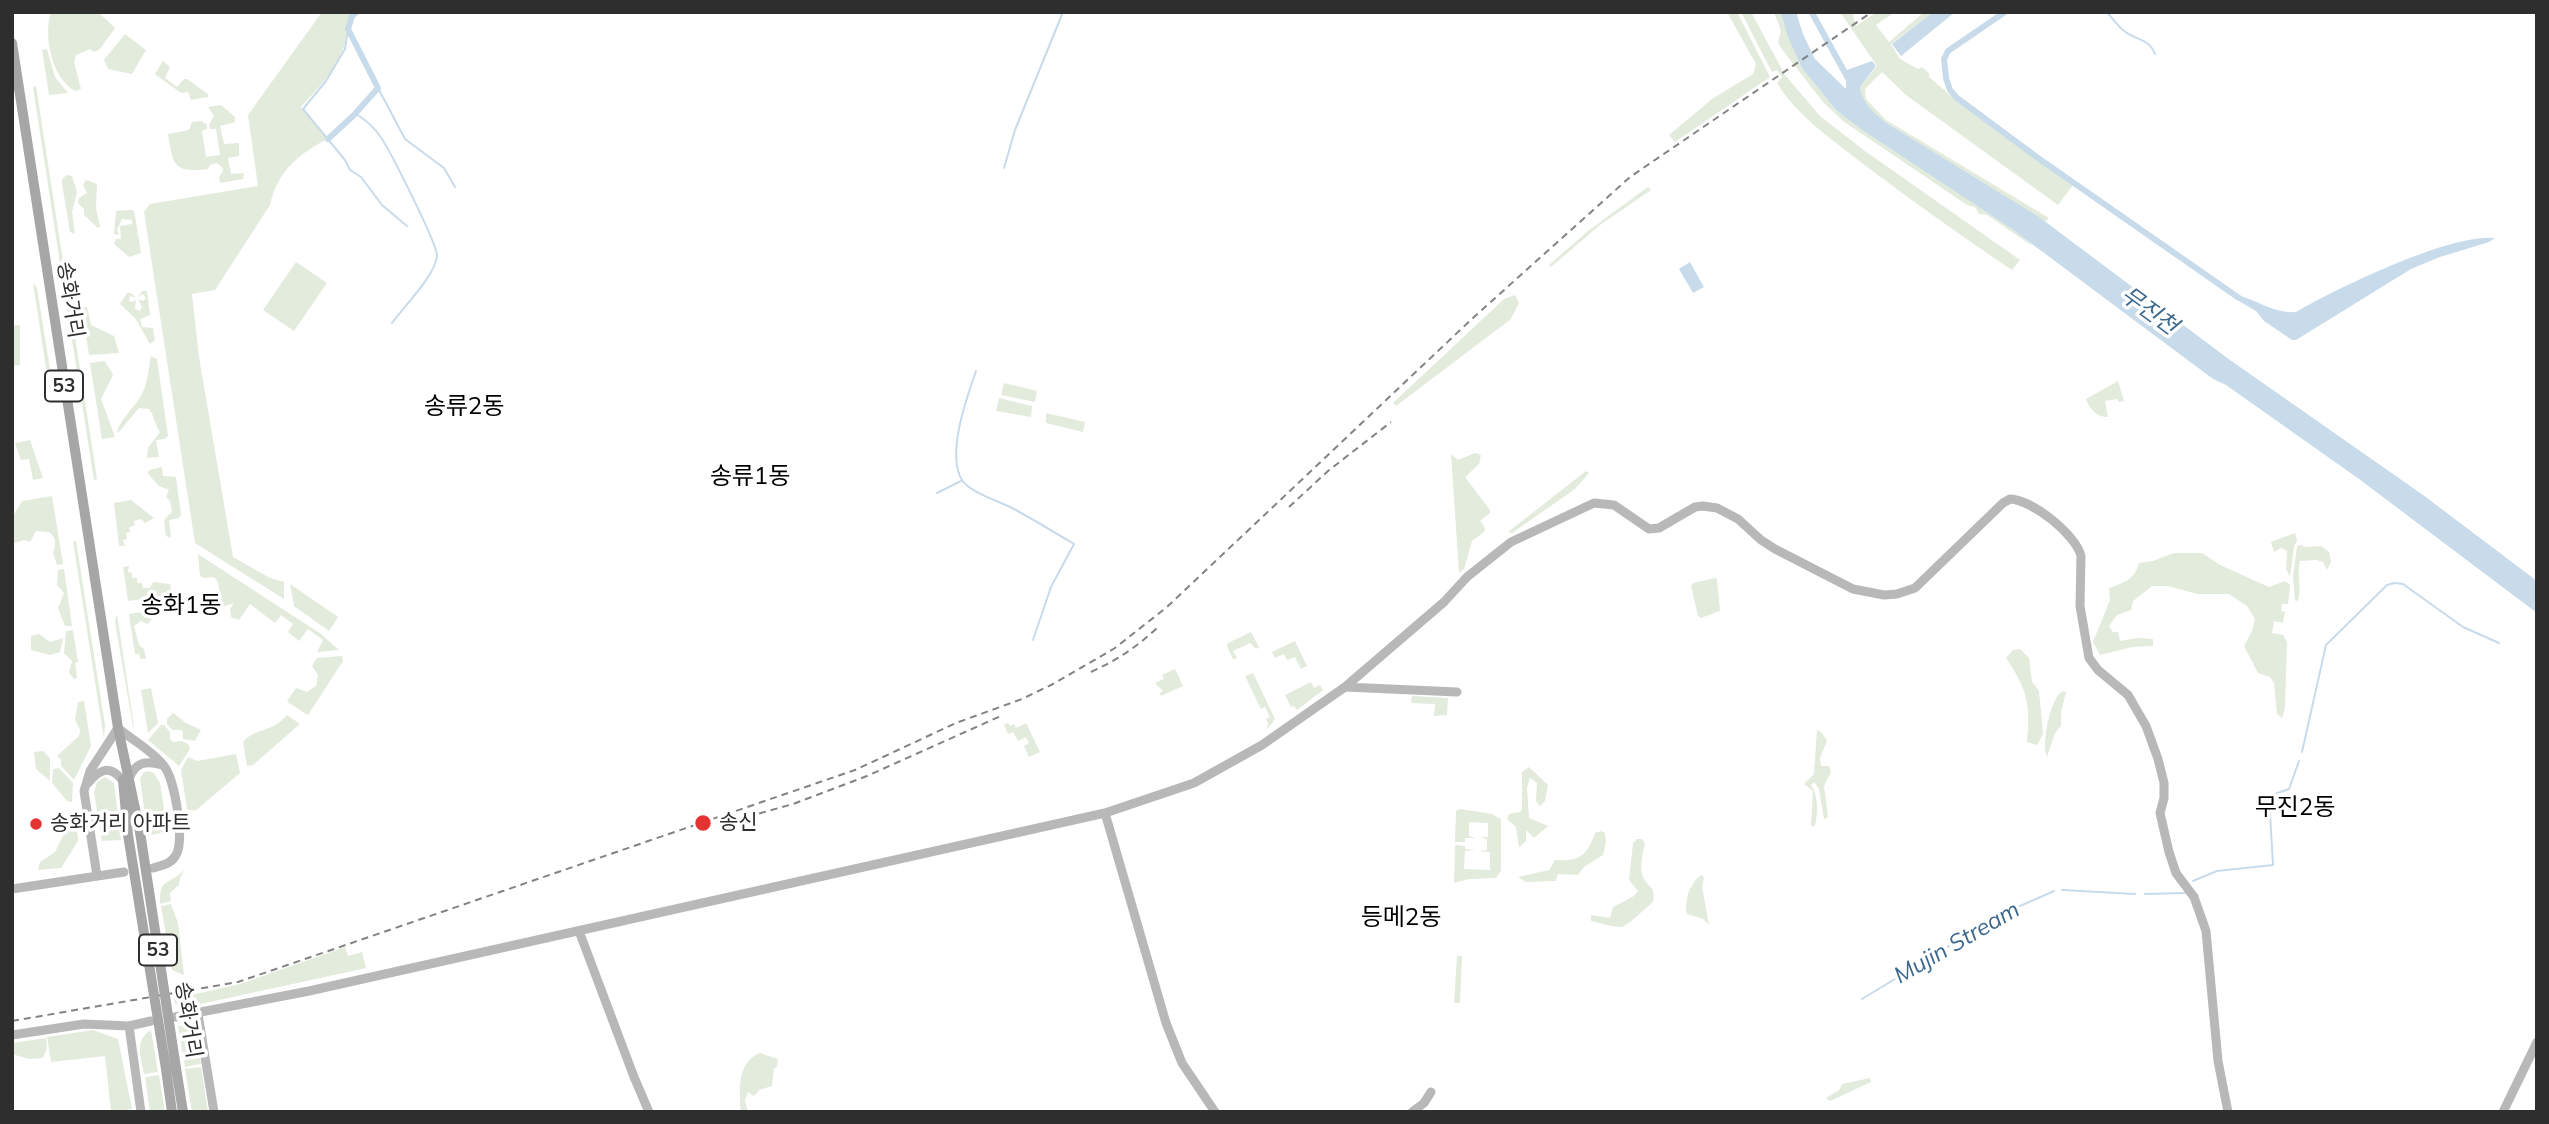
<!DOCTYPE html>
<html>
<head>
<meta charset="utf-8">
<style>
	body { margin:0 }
	#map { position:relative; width:2549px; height:1124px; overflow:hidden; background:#fff; font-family:Mulish,sans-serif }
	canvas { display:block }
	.frame { position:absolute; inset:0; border:14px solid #2e2e2e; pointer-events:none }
</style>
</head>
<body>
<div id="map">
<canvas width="2549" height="1124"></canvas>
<div class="frame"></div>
</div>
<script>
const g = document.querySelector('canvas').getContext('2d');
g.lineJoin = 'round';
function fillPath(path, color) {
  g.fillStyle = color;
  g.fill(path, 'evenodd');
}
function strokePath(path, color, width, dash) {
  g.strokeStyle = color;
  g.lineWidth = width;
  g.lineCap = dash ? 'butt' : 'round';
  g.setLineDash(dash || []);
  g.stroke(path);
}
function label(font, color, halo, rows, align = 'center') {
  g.font = font + ' Mulish,"Noto Sans KR",sans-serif';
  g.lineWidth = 7;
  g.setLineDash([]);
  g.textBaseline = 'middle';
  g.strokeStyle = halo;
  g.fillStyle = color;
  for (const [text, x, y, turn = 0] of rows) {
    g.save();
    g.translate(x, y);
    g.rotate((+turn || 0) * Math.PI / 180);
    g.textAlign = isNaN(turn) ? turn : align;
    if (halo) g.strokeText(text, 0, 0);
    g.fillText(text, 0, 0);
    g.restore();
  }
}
fillPath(new Path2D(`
	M51 12H98L115 28 99 50 93 52 90 49 76 55 74 62 81 89 75 91C52 78 43 37 51 12Z
	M322 12H354C345 22 348 37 343 49 335 72 317 89 301 107L327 139C298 155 278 170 270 205L215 290 192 294 199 357 233 557 270 578 284 582V599L195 543 144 212 150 204 258 186 248 115Z
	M1727 12H1737L1770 77 1675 142 1669 135 1712 99 1753 74 1756 64Z
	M1741 12H1751L1785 75 1820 116 1865 151 2020 260 2012 270C1959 234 1905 196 1854 157 1826 135 1795 113 1777 83L1782 77 1777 70 1772 72Z
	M1774 12H1781L1802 68 1836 110 2012 229 2032 244 2031 245 1987 215 1979 214 1975 207 1967 205 1843 121 1823 102 1781 48 1778 42 1781 31Z
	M1840 12H1852L1856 26 1877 12H1895L1876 25 1889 42 1924 12H1933L1891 44 1900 59 1918 69 1922 67 1929 73V77L1951 96 2073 185 2058 205 1906 95 1882 72 1865 89 1866 99 1886 120 2049 218 2045 222 1888 124 1870 110 1863 100 1860 87 1877 66Z
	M125 34 146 50 132 74 108 69 104 60Z
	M47 49 55 77 68 93 49 95 42 50Z
	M163 61 170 67 165 78 177 87 184 79H187L208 94V97L191 100 188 92 181 93 155 74Z
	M36 86 64 268 60 263 33 87Z
	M221 105 235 117V122L220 126 224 144 239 143V156L228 158 231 174 244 173 243 179 220 183 219 177 223 171 222 167 217 163 210 165 208 169C174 173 173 166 168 134L189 130 192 122 202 121 207 125V129L202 131 206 157 220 155 216 129H210L209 125 214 116 208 107Z
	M67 175 72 176 77 192 72 212 75 234 70 232 62 184V179Z
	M86 180 97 184 96 208 100 227 98 228 84 215V209L78 203 79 198 87 193 83 185Z
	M1648 187 1651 190 1600 225 1551 267 1549 265 1588 231Z
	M132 210 134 211 138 233 133 235 138 234 141 253 129 257 114 244 116 239H121L120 226 132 224V220L122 219 117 230 119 235 114 234 116 211Z
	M296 262 327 283 294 331 263 310Z
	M66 278 97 479 94 480 63 283Z
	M33 283 37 288 53 388 50 394Z
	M142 291H147L150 315 140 319 142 327 153 328 155 340 150 344 135 318 120 304 127 293H131L136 298 130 296 129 301 132 302 136 300 135 309 140 311 142 307 138 299 143 301 146 298 143 294 138 297Z
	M1515 295 1519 303 1511 319 1396 406 1393 403 1504 299Z
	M85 307H87L91 325 114 336 119 353 89 355 82 310Z
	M20 325V365L12 366V326Z
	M151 356 157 359 168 436 165 439 156 440 159 457 147 458 148 448 160 432C154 423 154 415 149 409L139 408 118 433 117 431C122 418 131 411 139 399 148 386 148 371 151 356Z
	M105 361 113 375 101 399 115 437 102 439 90 363Z
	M2118 381 2124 401 2119 402 2117 399 2105 401 2108 417C2097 417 2090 410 2086 399Z
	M1004 383 1037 391 1035 402 1001 395Z
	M999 398 1032 406 1031 417 996 411Z
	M1046 413 1085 422 1083 432 1046 423Z
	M30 440 43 478 33 480 29 459 21 460 15 443Z
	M1475 453 1481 455 1479 464 1465 477 1490 510V513L1480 521 1485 528 1484 532 1472 541 1464 569 1459 573 1451 454 1458 460Z
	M162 467 163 476 176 477 181 514 179 518 169 520 171 538 166 536 164 520 172 512 170 501 166 497 169 490 159 486 148 474 149 470Z
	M1586 471 1589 473 1575 489 1512 533 1508 532Z
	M52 496 63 564 57 565 53 553C56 544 57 538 49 532L36 531 30 542 24 540 12 544V518L22 501Z
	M131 500 154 518 145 523 141 519 134 521 135 525 129 528 130 532 126 533 127 539 123 540 125 546H119L114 503Z
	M2295 533 2297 541 2294 546 2290 577 2286 569 2287 551 2281 548 2274 552 2271 542Z
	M73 541H76L105 725 104 739Z
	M2302 545 2304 547 2321 546 2329 552 2331 562 2327 570 2323 562 2316 560 2300 561C2296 575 2303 589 2297 602L2295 600 2293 577 2297 546Z
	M2174 553H2202L2220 565 2269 587 2285 581 2290 585 2288 604H2282L2281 611 2285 612 2283 623 2274 621 2272 633 2283 635 2287 642 2285 708 2282 718 2277 714 2274 683 2270 677 2258 673 2244 646 2252 631 2255 619 2247 606 2229 594H2197L2168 586H2152L2133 601 2131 610 2117 615 2109 626 2113 632H2118L2120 641 2137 638 2153 639V646L2132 647 2100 655 2093 642 2110 600 2109 588C2124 583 2135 579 2139 563L2153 561Z
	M198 554 321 634 339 650 317 652 323 640 308 629 299 641 288 632 293 624 281 615 275 623 250 604 239 620 231 617 230 609 234 603 222 607 218 582 214 577 204 578 200 576Z
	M129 566 128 572 132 573V578H137V583H142L143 588H150L153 582 170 584 172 595 128 601 123 567Z
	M64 569 72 626H65L58 608 64 593 57 585 58 570Z
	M1715 578 1717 579 1720 611 1701 618 1698 616 1691 586 1693 583Z
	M290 584 338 617 329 631 294 606Z
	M155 610V615L148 624 141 621 134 626 139 645 144 649 146 659H140L139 654H135L129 614Z
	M117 614 134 727H133L115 622Z
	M73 630 78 662 75 663 77 678 74 679 69 673 72 661 64 653 66 631Z
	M1251 632 1259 647 1256 649 1250 643 1233 651 1237 658 1233 659 1227 646 1228 643Z
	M39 634 50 642 63 638 60 652 50 655 31 650V636Z
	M1295 641 1307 666 1301 669 1295 657 1287 660 1284 654 1275 658 1272 652Z
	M2020 649 2029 658 2032 682 2039 691 2043 734 2037 745 2027 742C2031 705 2027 689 2006 658L2013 650Z
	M342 656 343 661 308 715 289 703 287 701 296 688 307 692 316 686 318 675 312 666 317 658Z
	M1175 669 1183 686 1161 696 1160 693 1163 691 1155 683 1164 679 1162 675Z
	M1253 673 1275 719 1267 730 1268 723 1266 719 1270 717 1265 707 1261 709 1245 676Z
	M1311 682 1314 688 1320 685 1323 690 1297 710 1294 706 1291 707 1285 695Z
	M151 688 158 723 148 733 141 690Z
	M2063 691 2066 692 2061 713V726L2055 733 2047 757C2041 745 2050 697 2063 691Z
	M1412 696 1448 698 1447 715 1434 716 1435 704 1411 703Z
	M84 701 91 746 74 780 61 766V760L57 756 79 736 80 730 75 720 78 702Z
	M173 713 186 723 201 730 195 741 183 739V732L181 730H172L167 724V719Z
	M287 715 300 724 253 765 247 766 243 742C256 727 272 733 287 715Z
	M1008 723 1010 726 1014 724 1016 728 1026 723 1040 752 1029 757 1024 746 1029 743 1026 737 1018 741 1013 732 1008 734 1004 725Z
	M161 725H164L170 732V739L173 742 182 741 188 744 190 749 179 766 148 740Z
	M1817 730 1822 733 1827 741 1820 758 1821 766H1829L1831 772 1824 786 1828 817 1824 819 1819 789 1814 782 1811 785C1818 793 1819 817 1814 827L1811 825 1813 791 1804 784 1814 774Z
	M43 751 50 758V781L36 769 34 752Z
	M236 754 240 773 195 811 187 809 181 770 188 757 197 761Z
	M1529 767 1548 785 1545 801 1540 806 1536 801 1537 783 1530 778 1527 788 1529 818 1548 826 1534 838 1526 830V841L1519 847 1516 827 1507 819 1509 814 1520 812 1522 810V772Z
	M59 768 73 783 72 802 67 801 52 783 53 769Z
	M147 771 154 773 160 783 167 827V831L148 836 140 779 143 773Z
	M105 777 114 783 121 840 102 841 94 792 97 782Z
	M1460 809 1492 814 1501 819V871L1496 878 1469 879 1454 883 1455 845 1465 846V849L1476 850 1465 851 1464 869 1490 870V852L1479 851 1487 850V839L1480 837H1488V823L1469 822V836L1476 838H1465V842H1455L1456 811Z
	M73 816 76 818 78 841 61 868 38 870 40 862 55 852Z
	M1601 831 1605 833 1606 842 1603 855 1584 867 1578 875 1558 874 1556 881 1526 882 1518 877 1549 870 1555 860C1579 862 1587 856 1595 833Z
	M1637 839H1642L1645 843C1643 852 1639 868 1643 877 1649 889 1656 886 1653 902 1647 907 1626 927 1621 927 1612 927 1600 923 1591 921V915L1610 918 1613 907 1634 896 1638 891 1629 880 1633 843Z
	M185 869 180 878 179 885 170 893 171 901 160 904C159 876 170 886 185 869Z
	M1702 875 1704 878 1702 887 1709 925 1703 919 1687 914C1684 902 1690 881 1702 875Z
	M171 904 178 923 184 975 172 970 161 906Z
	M345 947 348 956 362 952 366 968 196 1005 195 1001 175 1004 174 999 240 984Z
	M1457 956H1462L1460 1003H1454Z
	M178 1026C199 1026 198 1048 201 1064L185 1067Z
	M93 1030 118 1039 132 1109 111 1112 105 1056 51 1062 47 1037Z
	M151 1030 158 1072 144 1074C141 1058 134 1040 151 1030Z
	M46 1038 47 1048 43 1058 29 1059 12 1054V1043Z
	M760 1053 778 1059 777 1067 774 1068 772 1086 759 1090 754 1096 748 1092 745 1101 748 1112H741C739 1092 737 1061 760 1053Z
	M201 1067 208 1112H192L185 1069Z
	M159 1075 165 1112H150L145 1077Z
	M1870 1078 1871 1082 1830 1101 1826 1098 1839 1090 1842 1084Z`), '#e3ebdc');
fillPath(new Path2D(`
	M1781 12H1796L1803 34 1815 59 1846 89V81L1808 12H1815L1847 70 1872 61 1876 66 1860 87C1863 105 1874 113 1888 124L2039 217 2230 360 2423 495 2537 581V613L2359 479 2226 385 2213 379 2012 229 1861 129 1836 110 1802 68 1788 37Z
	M1933 12H1955L1901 56 1892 44Z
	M2495 238 2489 242 2440 257 2411 269 2296 340H2292L2264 321 2256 311 2234 298 2231 294C2254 297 2272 314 2296 312 2338 288 2448 234 2495 238Z
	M1690 262 1704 287 1693 293 1679 269Z`), '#c8dbeb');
strokePath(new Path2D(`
	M2107 12C2112 18 2117 25 2123 30 2134 40 2149 38 2155 54
	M348 29 345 49 326 81 303 109 345 160 350 170 361 177 382 205 407 226
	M378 88 405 139 444 168 455 187
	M355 113C366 120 375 128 382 139 391 153 438 245 437 256 435 276 404 306 392 323
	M1004 168 1015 130 1063 12
	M976 371C967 397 946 454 962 480 969 492 1001 502 1014 509 1034 520 1054 532 1074 544L1051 587 1033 640
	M937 493 961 481
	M2302 752 2326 645 2387 585 2394 583 2403 584 2463 627 2499 643
	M2193 881 2217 871 2273 865 2269 796 2289 789 2299 761
	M2062 890 2135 894
	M2145 894 2185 893
	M1862 999 2002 914 2054 891`), '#c8dbeb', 2);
strokePath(new Path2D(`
	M2005 12 1948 51 1944 59 1946 78 1950 90 1957 98 2038 158 2239 298
	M328 139 354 115 378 88 348 29 352 16 357 12`), '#c8dbeb', 6);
strokePath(new Path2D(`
	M1345 687 1444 602 1467 577 1511 542 1594 503 1614 505 1649 529 1659 528 1695 507 1703 506 1717 508 1738 519 1761 540 1775 549 1853 589 1884 595 1897 594 1915 588 2003 503 2010 499C2033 500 2076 535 2081 556L2080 606 2089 658 2098 670 2128 695 2146 726 2158 759 2164 783V798L2160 813 2169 852 2176 873 2194 897 2206 931 2218 1061 2228 1112
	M129 779C135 762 146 760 162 765
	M88 783C100 769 110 764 123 781
	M1105 813 1166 1023 1182 1063 1215 1112
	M97 876 84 791 90 771 118 728C132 740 153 751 164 766 175 780 185 840 176 855 171 864 163 865 153 868
	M12 889 124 872
	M579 931 634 1077 649 1112
	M198 1014 214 1112
	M175 1017 309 991 1105 813 1194 783 1262 745 1345 687 1457 692
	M129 1026 141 1112
	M12 1035 84 1024 129 1026 151 1021
	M1412 1112 1424 1103 1431 1092
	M2503 1112 2537 1042`), '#b8b8b8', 9);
strokePath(new Path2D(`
	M12 43 118 728 140 832
	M123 780 128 835
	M176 1068 183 1112
	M166 1069 172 1112`), '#a6a6a6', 10);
strokePath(new Path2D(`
	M1289 507 1328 471 1391 422
	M1091 672C1117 660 1137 647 1157 628
	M736 820 793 804 867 776 1003 715
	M12 1021 238 982 855 770 956 723 1022 699 1053 684 1115 648 1167 607 1474 317 1630 177 1872 12`), '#838383', 2, [7, 5]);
strokePath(new Path2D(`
	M140 832 176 1068
	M128 835 166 1069`), '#a6a6a6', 10);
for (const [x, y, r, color] of [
	[703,823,9,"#e33433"],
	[36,824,7,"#e33433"]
]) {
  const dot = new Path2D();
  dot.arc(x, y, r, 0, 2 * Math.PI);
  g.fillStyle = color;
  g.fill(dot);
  strokePath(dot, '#fff', 2.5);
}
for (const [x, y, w] of [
	[64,386,38],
	[158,950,38]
]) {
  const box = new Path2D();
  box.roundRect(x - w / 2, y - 15.5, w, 31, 5);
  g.fillStyle = '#fff';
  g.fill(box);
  strokePath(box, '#2e2e2e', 2);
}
label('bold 19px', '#2e2e2e', null, [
	["53",64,386],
	["53",158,950]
]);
label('21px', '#2e2e2e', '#fff', [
	["송화거리",70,300,81],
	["송화거리",188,1020,81]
]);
label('21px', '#2e2e2e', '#fff', [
	["송신",719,823],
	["송화거리 아파트",50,824]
], 'left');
label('italic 23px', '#3d698f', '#fff', [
	["무진천",2149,311,36],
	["Mujin Stream",1957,943,-30]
]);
label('24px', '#000', '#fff', [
	["송류2동",464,407],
	["송류1동",750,477],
	["송화1동",181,606],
	["무진2동",2295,808],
	["등메2동",1401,918]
]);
</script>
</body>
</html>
